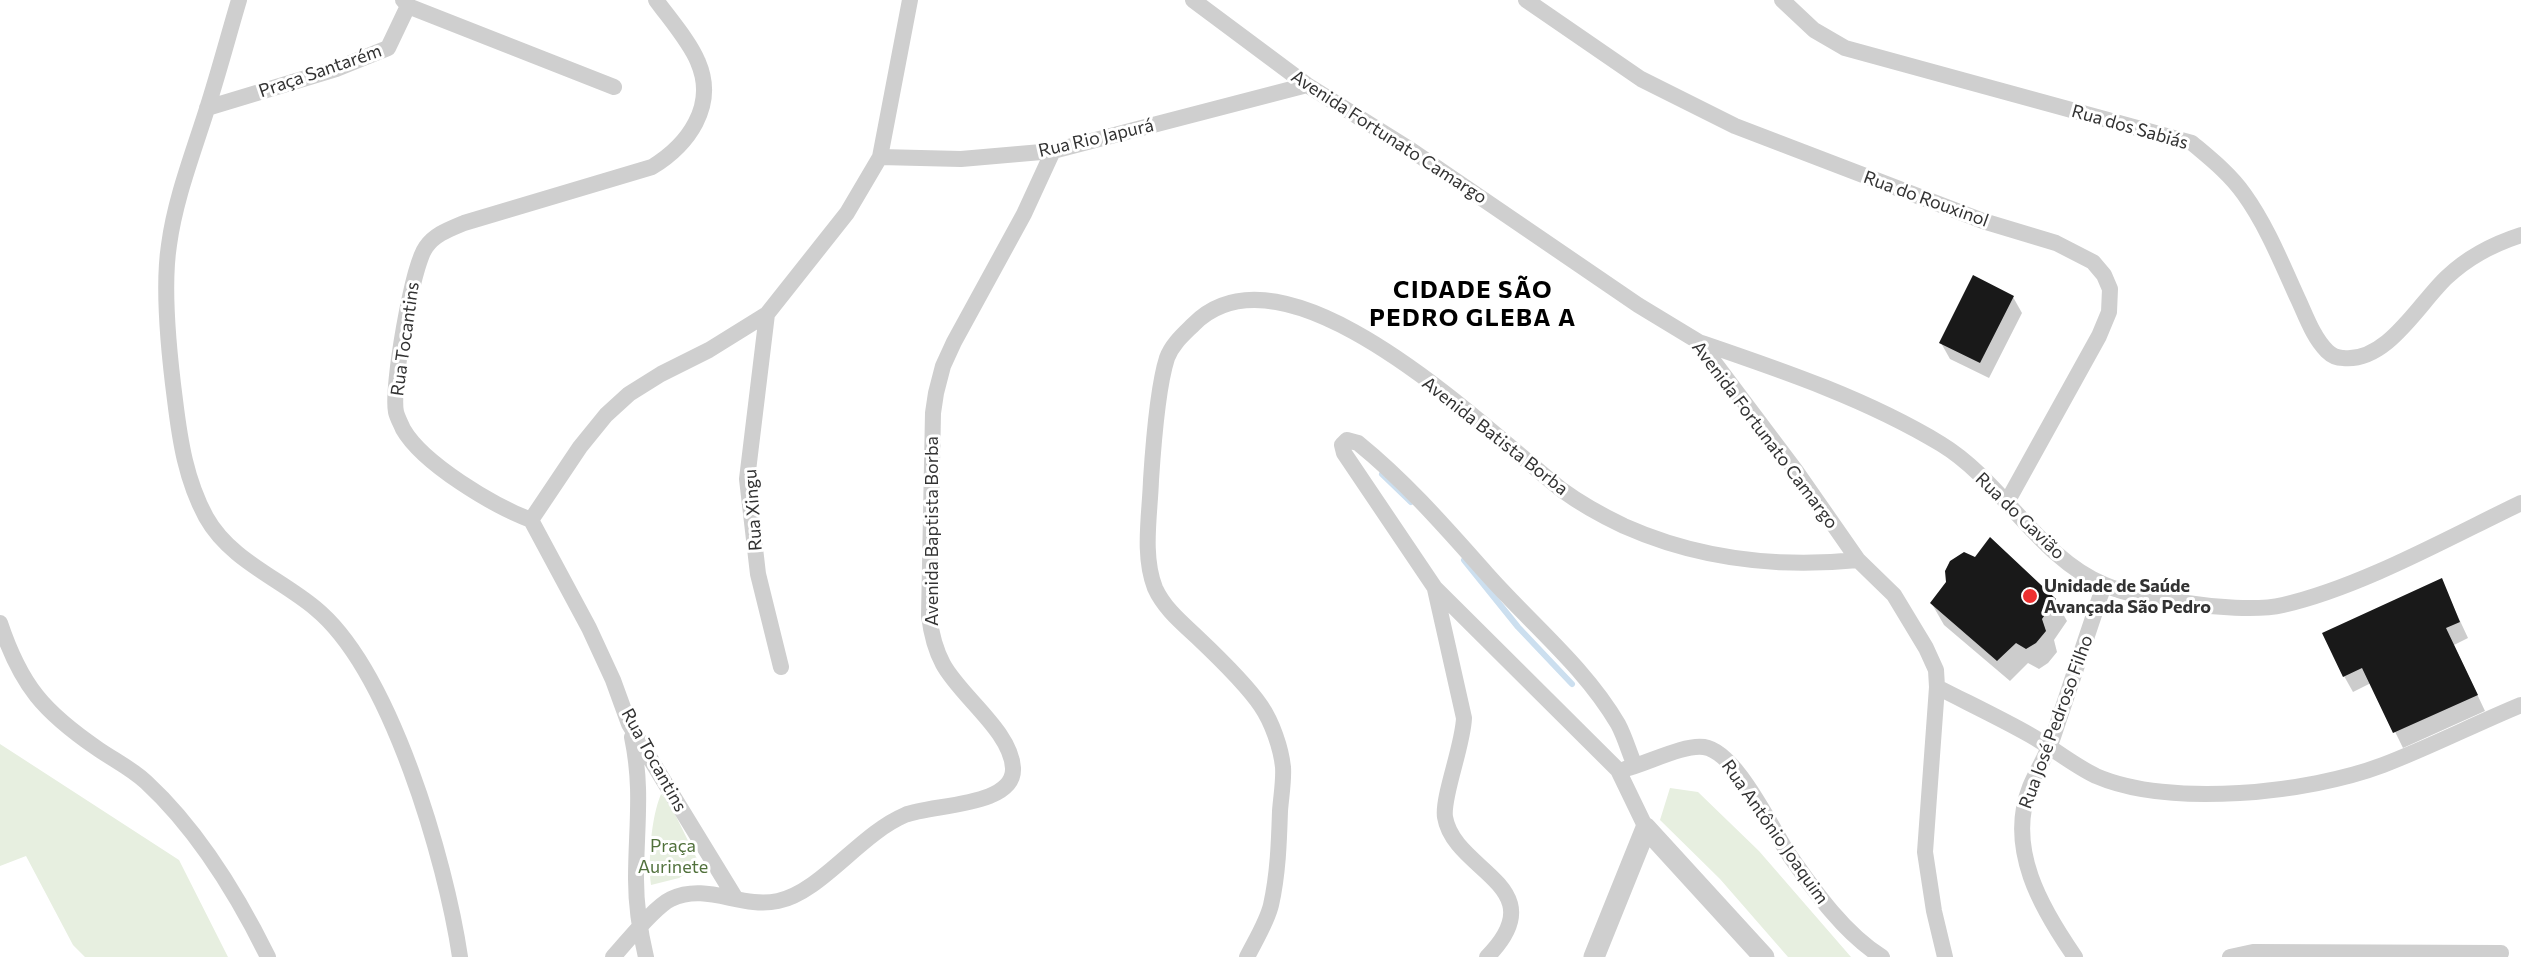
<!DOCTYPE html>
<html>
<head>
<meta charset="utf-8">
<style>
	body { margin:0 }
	canvas { display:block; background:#fff }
</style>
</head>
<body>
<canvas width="2521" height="957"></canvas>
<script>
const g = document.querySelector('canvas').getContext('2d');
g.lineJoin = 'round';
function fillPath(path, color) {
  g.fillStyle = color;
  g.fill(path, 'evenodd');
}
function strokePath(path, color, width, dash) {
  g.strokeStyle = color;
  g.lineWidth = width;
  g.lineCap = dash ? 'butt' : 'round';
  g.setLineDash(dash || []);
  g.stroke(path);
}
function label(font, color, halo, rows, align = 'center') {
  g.font = font + ' Commissioner,sans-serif';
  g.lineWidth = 6;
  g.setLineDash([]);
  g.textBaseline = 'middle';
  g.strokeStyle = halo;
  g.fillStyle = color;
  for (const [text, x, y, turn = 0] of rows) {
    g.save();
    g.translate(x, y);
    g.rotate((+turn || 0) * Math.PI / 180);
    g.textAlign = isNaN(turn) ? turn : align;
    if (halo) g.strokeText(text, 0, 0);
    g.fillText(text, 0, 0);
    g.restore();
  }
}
fillPath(new Path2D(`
	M0 744 179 860 228 957H85L73 945 26 856 0 866Z
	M1670 788 1698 792 1759 851 1851 957H1788L1720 879 1660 820Z
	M661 794 669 802 700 865 679 878 651 885C648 860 651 818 661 794Z`), '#e7efe0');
fillPath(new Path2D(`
	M2013 297 2022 313 1989 378 1950 359 1941 343Z
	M2441 580 2468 638 2454 645 2485 711 2403 748 2371 683 2353 692 2344 676Z
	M2055 600 2067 621 2054 640 2057 652 2048 663 2039 669 2028 663 2010 681 1944 625 1932 604Z`), '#0003');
strokePath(new Path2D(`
	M1382 474 1411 502
	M1464 560 1518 627 1572 684`), '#ccdfef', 6);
fillPath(new Path2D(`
	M1973 275 2014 296 1980 363 1939 343Z
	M1990 537 2056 599 2042 619 2046 631 2036 643 2026 649 2016 643 1997 661 1930 603 1946 582 1945 571 1950 561 1964 552 1975 557Z
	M2442 578 2460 622 2446 628 2478 695 2393 733 2362 668 2343 677 2322 633Z`), '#191919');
strokePath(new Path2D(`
	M239 0C228 37 218 75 206 112 192 156 175 200 169 245 162 290 169 354 175 400 180 441 186 480 206 517 230 560 279 578 315 608 391 670 446 862 460 957
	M656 0C669 18 690 42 698 62 717 106 688 145 652 167L464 223C450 229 435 234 426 247 412 266 391 389 396 412 397 417 401 424 403 429 423 464 494 506 531 520L589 628 613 680 629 724 736 899
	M1193 0 1307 85 1411 150 1638 305 1699 342 1796 471 1858 560 1894 595 1926 648 1936 670 1937 687 1925 852 1934 911 1945 957
	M1526 0 1641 79 1735 126 1983 221 2056 243 2093 262 2104 275 2110 289 2109 312 2099 336 2007 502
	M1782 0 1814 30 1845 48 2192 143C2211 159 2230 174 2244 194 2267 226 2282 264 2298 299 2306 316 2313 337 2327 351 2331 355 2337 358 2343 358 2387 363 2419 303 2447 277 2468 257 2493 244 2521 235
	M408 6 614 87
	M207 108 336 69 388 48 408 6 403 0
	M880 157 961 159 1053 151 1307 85
	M767 314 747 479 758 574 781 667
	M1699 342C1781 370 1867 399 1941 444 2002 481 2040 559 2105 585 2131 596 2160 599 2187 603 2212 607 2258 611 2283 605 2361 587 2448 538 2521 503
	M531 520 580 447 606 415 629 394 661 374 709 350 767 314 847 213 880 157 910 0
	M1435 589 1464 718C1463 746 1442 797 1445 817 1454 872 1557 886 1487 957
	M0 623C21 686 44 712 98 749 114 760 132 769 146 782 198 830 237 894 268 957
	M1937 687C1968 703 2000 718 2030 735 2053 748 2073 765 2096 776 2170 808 2309 793 2383 765 2430 747 2475 724 2521 705
	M632 737C643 789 636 828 636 879 636 905 640 932 646 957
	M1635 766C1629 752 1625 737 1618 724 1584 666 1530 623 1486 573 1445 527 1406 482 1358 443L1347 440 1342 445 1344 453 1435 588 1618 770 1646 828
	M1625 769C1646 764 1684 744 1704 747 1737 752 1772 830 1790 856 1816 893 1844 933 1882 957
	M613 957C626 943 654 907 671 899 707 882 741 909 778 901 821 892 860 834 905 815 931 804 1015 807 1013 768 1011 731 960 696 943 664 935 649 931 632 929 616L933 413 936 393 943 366 954 342 1024 214 1053 151
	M1247 957C1255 941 1267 922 1271 905 1278 874 1279 842 1280 811 1281 797 1284 781 1283 767 1281 748 1272 722 1261 706 1247 685 1216 655 1197 637 1181 622 1164 608 1155 588 1142 555 1150 514 1151 480 1153 449 1158 386 1167 358 1172 344 1184 334 1194 324 1287 231 1489 433 1562 490 1581 504 1603 516 1624 526 1698 559 1778 568 1858 560
	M2075 957C2041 908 2006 848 2030 787 2037 770 2047 755 2053 737 2070 686 2087 636 2104 585
	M2230 957 2253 952 2501 953`), '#cfcfcf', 16);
strokePath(new Path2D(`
	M1594 957 1646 828 1764 957`), '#cfcfcf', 21);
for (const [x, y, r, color] of [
	[2030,596,8,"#ed3030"]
]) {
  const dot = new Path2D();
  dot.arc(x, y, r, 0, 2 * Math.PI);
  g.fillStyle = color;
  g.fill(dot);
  strokePath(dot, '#fff', 2);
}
label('18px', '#323232', '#fff', [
	["Praça Santarém",320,71,-19],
	["Rua dos Sabiás",2130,127,16],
	["Avenida Fortunato Camargo",1389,137,33],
	["Rua Rio Japurá",1096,138,-13],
	["Rua do Rouxinol",1926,199,20],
	["Rua Tocantins",405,339,-82],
	["Avenida Fortunato Camargo",1765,435,53],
	["Avenida Batista Borba",1495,436,38],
	["Rua Xingu",753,510,-94],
	["Rua do Gavião",2020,516,44],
	["Avenida Baptista Borba",932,531,-90],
	["Rua José Pedroso Filho",2056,722,-70],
	["Rua Tocantins",654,760,61],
	["Rua Antônio Joaquim",1775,832,55]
]);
label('bold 18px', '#323232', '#fff', [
	["Unidade de Saúde",2044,586],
	["Avançada São Pedro",2044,607]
], 'left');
label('18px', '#51713c', '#fff', [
	["Praça",673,846],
	["Aurinete",673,867]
]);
g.letterSpacing = '1.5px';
label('bold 24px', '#000', '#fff', [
	["CIDADE SÃO",1473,290],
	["PEDRO GLEBA A",1473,318]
]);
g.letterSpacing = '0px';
</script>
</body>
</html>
